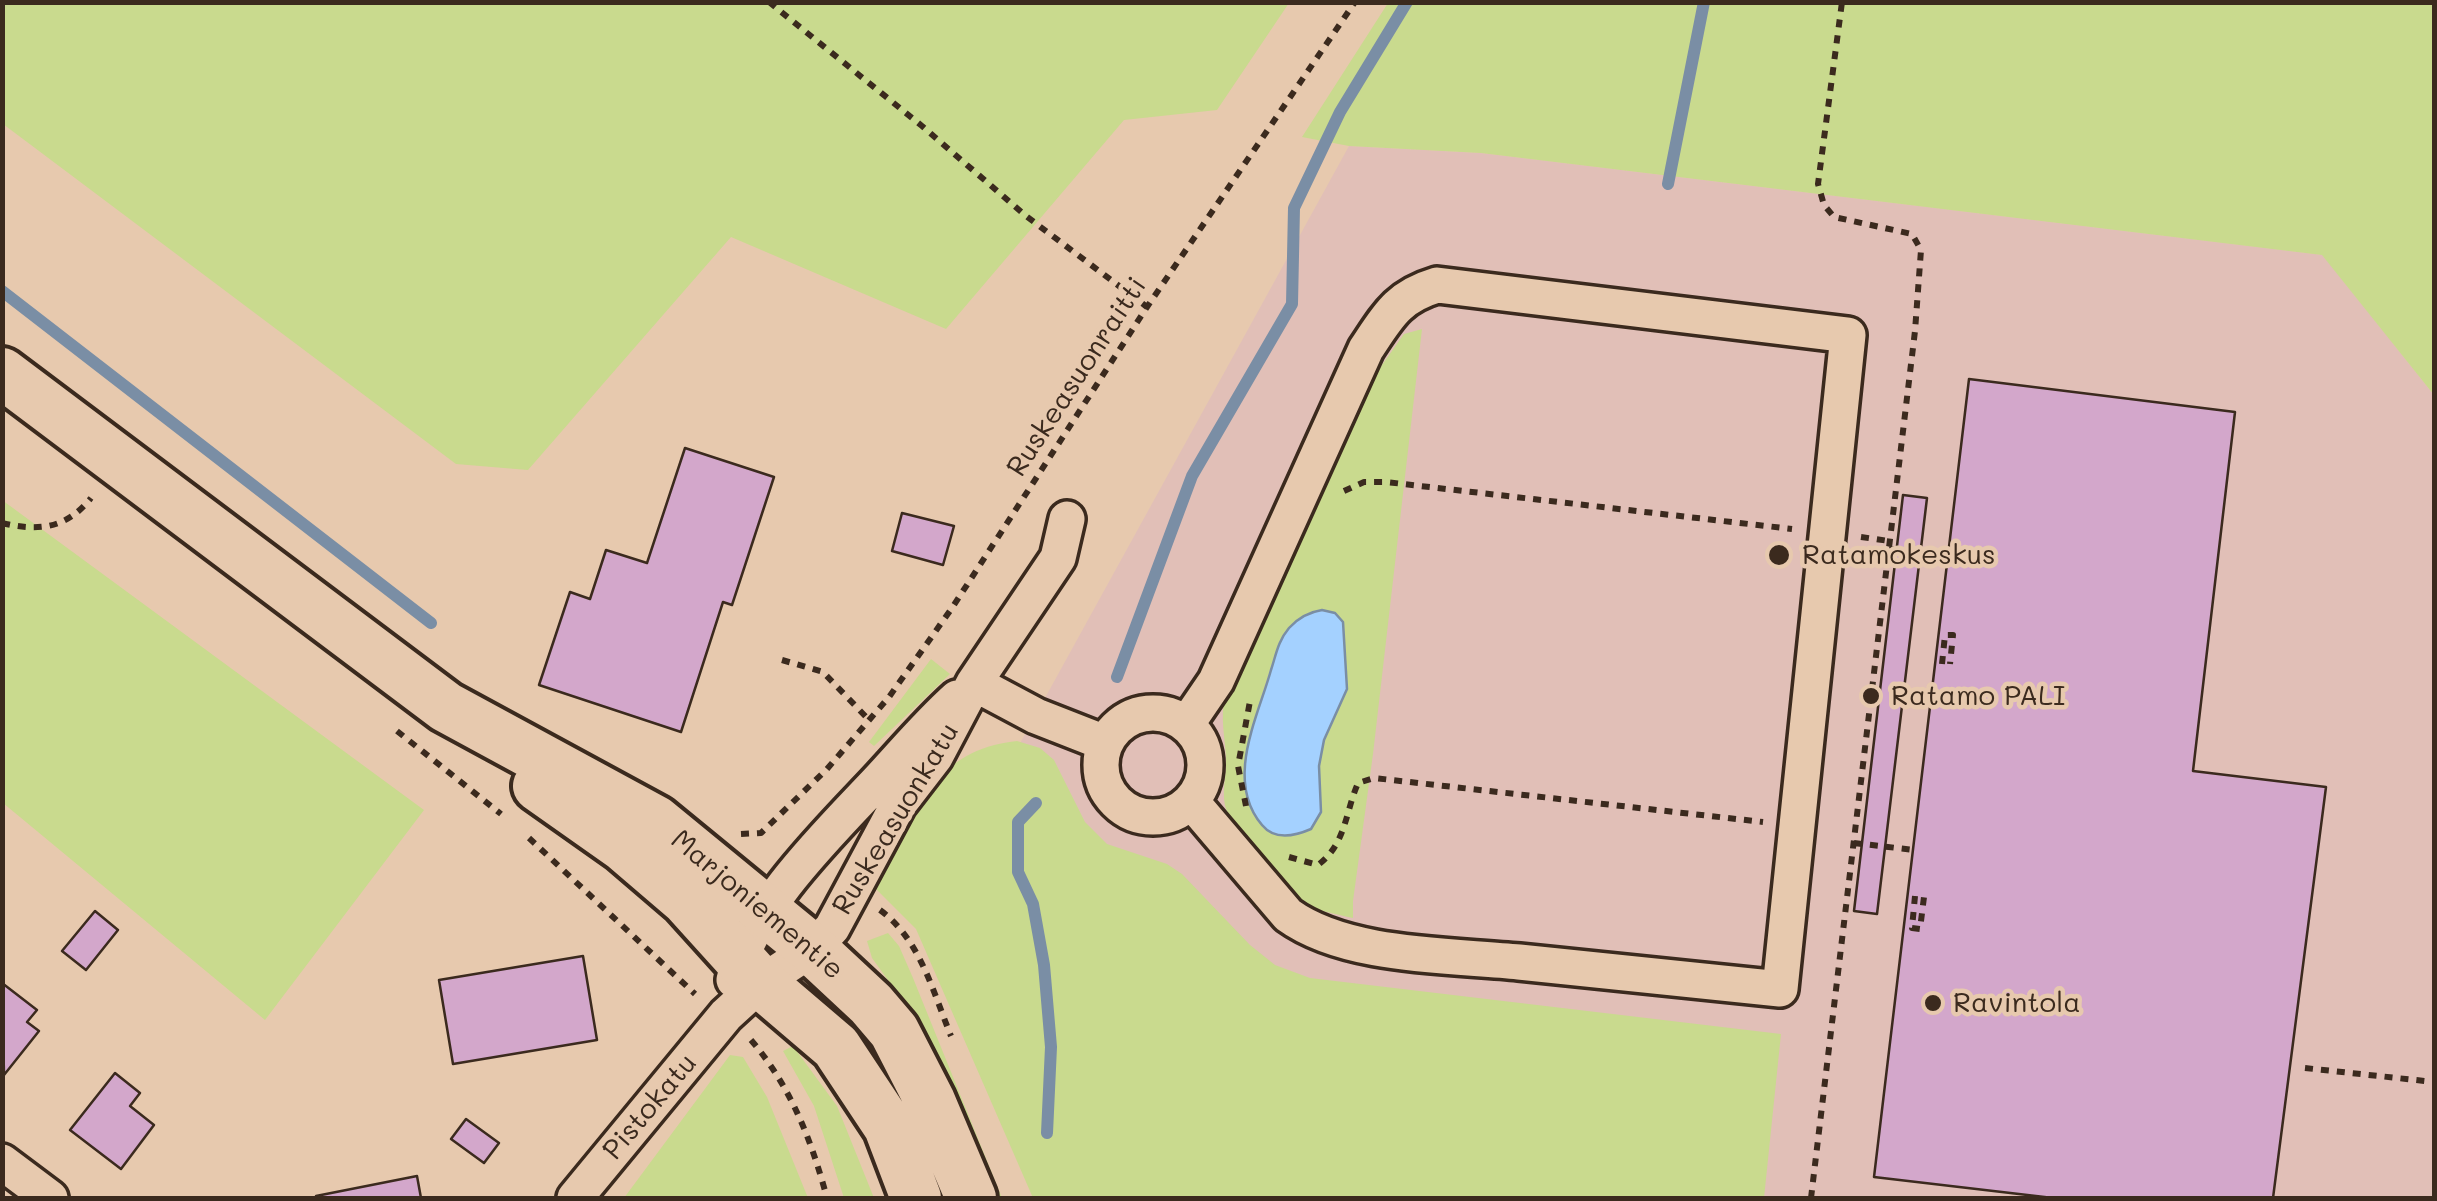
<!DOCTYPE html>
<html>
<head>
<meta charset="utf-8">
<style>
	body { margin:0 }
	#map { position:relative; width:2437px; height:1201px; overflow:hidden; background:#e7c9ae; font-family:Mali,sans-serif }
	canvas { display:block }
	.frame { position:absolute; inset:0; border:5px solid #3b2a1e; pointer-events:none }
</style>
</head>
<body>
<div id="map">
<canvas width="2437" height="1201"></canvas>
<div class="frame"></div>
</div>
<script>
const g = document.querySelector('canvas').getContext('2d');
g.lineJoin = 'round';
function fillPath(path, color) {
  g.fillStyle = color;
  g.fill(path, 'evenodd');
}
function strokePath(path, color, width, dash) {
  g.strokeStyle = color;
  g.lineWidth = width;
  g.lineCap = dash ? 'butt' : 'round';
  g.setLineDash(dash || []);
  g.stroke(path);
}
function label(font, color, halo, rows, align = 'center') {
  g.font = font + ' Mali,sans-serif';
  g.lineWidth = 9;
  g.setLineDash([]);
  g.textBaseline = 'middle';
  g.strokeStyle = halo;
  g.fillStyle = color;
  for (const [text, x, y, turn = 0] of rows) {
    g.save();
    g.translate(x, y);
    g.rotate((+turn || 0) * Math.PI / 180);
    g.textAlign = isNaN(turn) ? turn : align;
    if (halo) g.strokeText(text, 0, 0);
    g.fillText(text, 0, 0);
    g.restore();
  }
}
fillPath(new Path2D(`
	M1349 146 1481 153 2323 255 2434 395V1198H1082L964 845Z`), '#e1bfb7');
fillPath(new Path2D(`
	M2 3 3 2 1289 3 1217 110 1124 120 946 329 731 237 528 470 456 464 3 124Z
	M1388 3H2434V395L2322 255 1481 153 1349 146 1302 137Z
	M1422 329 1373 754 1353 901V918C1341 915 1326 913 1315 908 1288 896 1238 840 1227 812 1220 794 1227 776 1226 758 1225 736 1220 718 1225 696L1374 376 1404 334ZM1322 610 1335 613 1343 622 1347 689 1324 740 1319 766 1321 796 1260 701C1273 667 1278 617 1322 610Z
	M2 500 424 810 265 1020 3 803Z
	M931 659 950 674 874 746 869 742Z
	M1017 741 1040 748 1054 760 1085 822 1107 844 1167 864 1182 874 1250 945 1275 965 1310 978 1781 1034 1764 1198H1033L916 929 875 888 871 876C912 814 935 749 1017 741Z
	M888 933 899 946 913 978 1002 1198H991L919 1023 872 958 867 941Z
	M793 1046 837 1106 874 1198H844L814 1106 783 1051Z
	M730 1055 743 1057 767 1097 808 1198H624Z`), '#c9da8e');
const water = new Path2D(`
	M1322 610 1335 613 1343 622 1347 689 1324 740 1319 766 1321 812 1311 829C1295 836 1275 841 1262 825 1224 780 1258 717 1271 670 1276 655 1278 641 1289 628 1298 618 1309 612 1322 610Z`);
fillPath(water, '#a4d1ff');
strokePath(water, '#7a8ea5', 2.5);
strokePath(new Path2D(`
	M1668 184 1704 2
	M2 291 431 623
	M1117 677 1192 476 1292 304 1294 208 1340 112 1407 2
	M1036 803 1018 822V872L1033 904 1044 965 1051 1047 1047 1133`), '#7a8ea5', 12);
const building = new Path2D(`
	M1969 379 2235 412 2193 771 2326 787 2273 1198H2053L1874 1177Z
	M685 448 774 477 732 605 723 602 681 732 539 685 570 592 590 599 606 550 647 563Z
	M1903 495 1927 498 1877 914 1854 911Z
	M902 513 954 526 943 565 892 551Z
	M95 911 118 930 86 970 62 951Z
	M583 956 597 1040 453 1064 439 980Z
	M2 983 37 1010 27 1022 39 1031 4 1075Z
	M115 1073 140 1093 130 1106 154 1125 121 1169 70 1130Z
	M466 1119 499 1143 484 1163 451 1139Z
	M417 1176 421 1198H316V1196Z`);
fillPath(building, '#d3a7cb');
strokePath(building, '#3b2a1e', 2.5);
const street = new Path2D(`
	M974 683 1036 716 1105 743
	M1101 765a52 52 0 1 1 104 0a52 52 0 1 1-104 0Z
	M1186 725 1216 681 1366 349C1388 316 1397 297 1437 285L1848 335 1780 989C1693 980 1606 971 1519 962 1448 955 1346 957 1288 915L1191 801
	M734 980C749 911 829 833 877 782 904 753 928 724 957 698
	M2 1162 50 1198
	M575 1198 726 1015 761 983 812 949 832 928 898 805 935 757 974 683 1058 558 1067 519`);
const secondary = new Path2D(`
	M2 373 446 707 656 821 812 949 871 1004 894 1031 930 1101 971 1198
	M538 786 623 846 686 900 761 983 836 1047 889 1127 916 1198`);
strokePath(street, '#3b2a1e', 42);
strokePath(secondary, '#3b2a1e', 58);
strokePath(new Path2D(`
	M769 2 922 126 1026 216 1147 307
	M1344 491 1364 482H1386L1792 529
	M2 523C40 532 67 528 91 498
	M1861 537 1889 541
	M1889 549 1949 556
	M782 660 823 672 869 720
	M1942 664 1945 635H1953L1950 664
	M397 731 501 814
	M1246 806 1238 766 1250 701
	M741 834 761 833 827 769 889 697 952 608 1147 307 1355 2
	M529 838 695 994
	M1854 843 1914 850
	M1289 857 1318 865C1346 844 1345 813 1358 783L1374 778 1763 822
	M1915 896 1912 928 1920 929 1924 897
	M880 910C920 939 933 992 951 1036
	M751 1040C791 1087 811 1139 827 1198
	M2305 1068 2434 1082
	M1811 1198 1915 331 1921 250 1912 234 1834 217 1824 205 1818 184 1842 2`), '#3b2a1e', 6, [8, 8]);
strokePath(street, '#e7c9ae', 35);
strokePath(secondary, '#e7c9ae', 50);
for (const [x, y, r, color] of [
	[1779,555,12,"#3b2a1e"],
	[1871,696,10,"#3b2a1e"],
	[1933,1003,10,"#3b2a1e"]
]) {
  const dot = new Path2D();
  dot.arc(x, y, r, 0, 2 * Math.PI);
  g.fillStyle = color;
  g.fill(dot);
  strokePath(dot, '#e7c9ae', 4);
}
label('28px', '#3b2a1e', '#e7c9ae', [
	["Ruskeasuonraitti",1077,377,-57],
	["Ruskeasuonkatu",896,819,-59],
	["Marjoniementie",757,905,40],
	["Pistokatu",650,1107,-50]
]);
label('28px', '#3b2a1e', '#e7c9ae', [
	["Ratamokeskus",1802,555],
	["Ratamo PALI",1891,696],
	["Ravintola",1953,1003]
], 'left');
</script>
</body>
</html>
